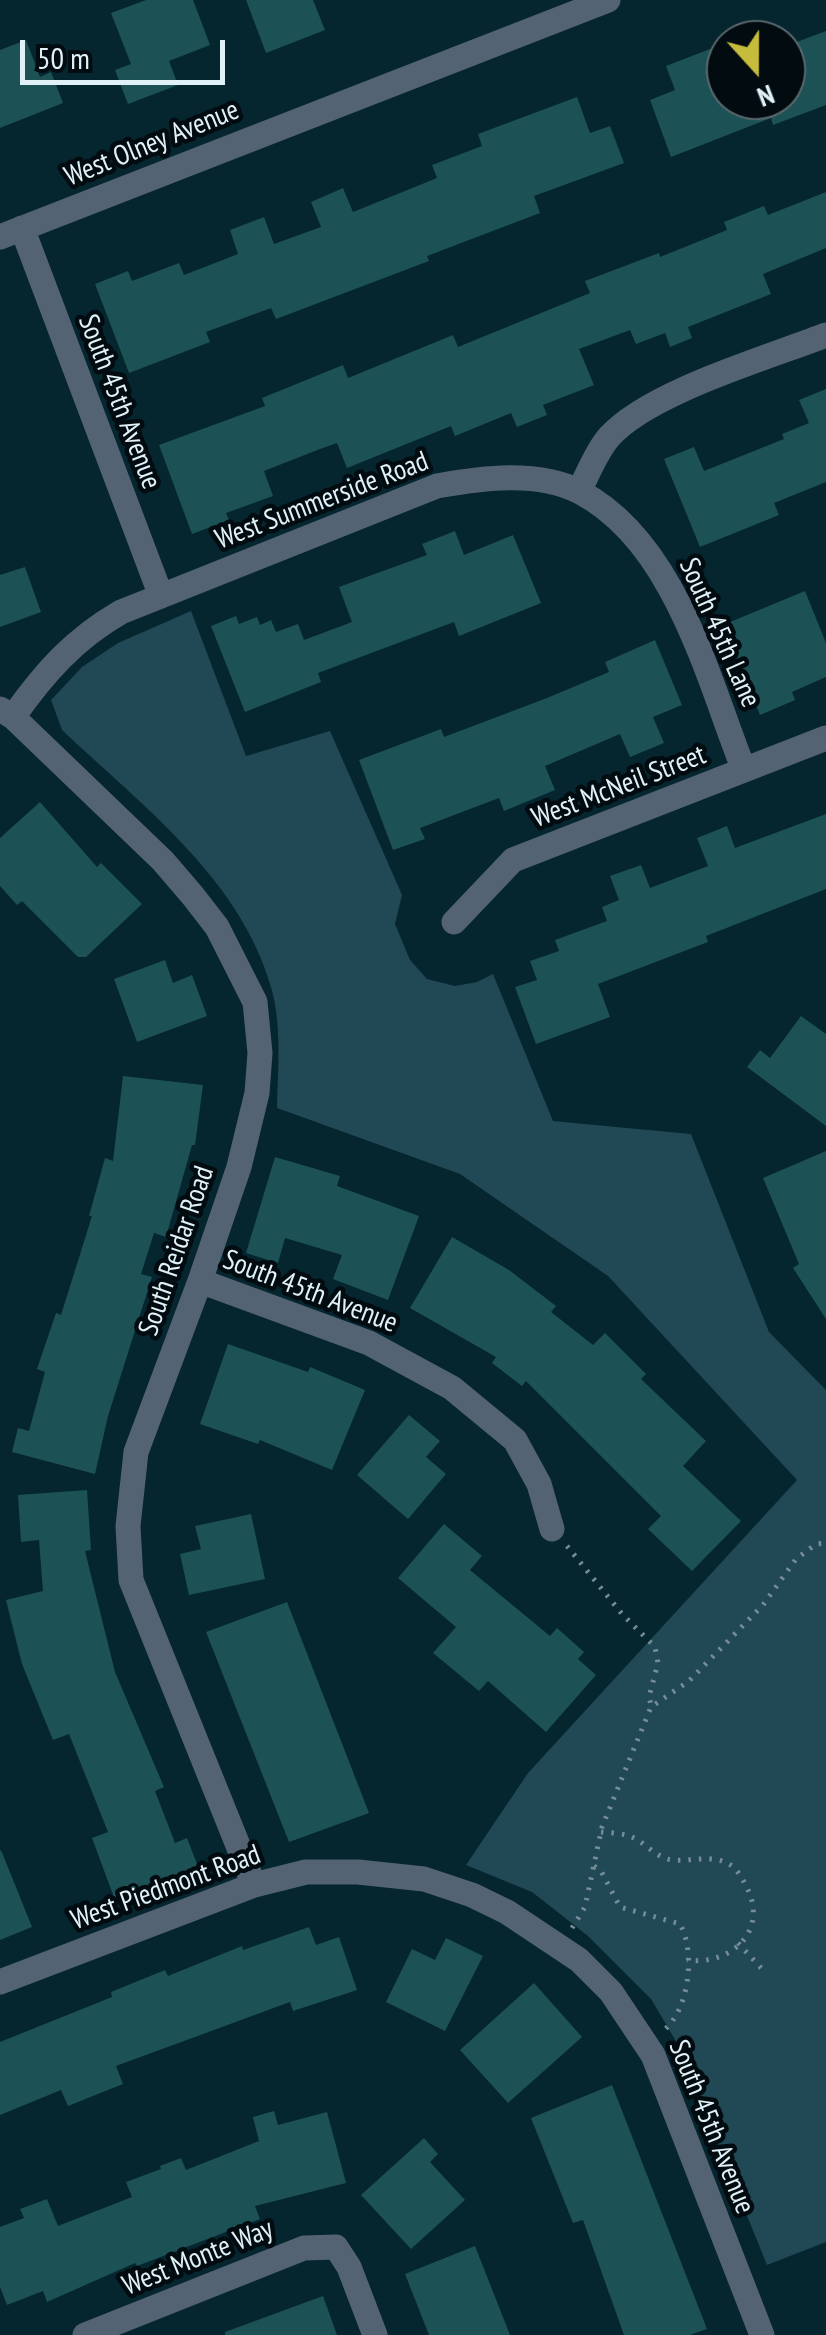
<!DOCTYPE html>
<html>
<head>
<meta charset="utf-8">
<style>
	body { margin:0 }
	#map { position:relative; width:826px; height:2335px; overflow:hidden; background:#05252f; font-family:"PT Sans Narrow",sans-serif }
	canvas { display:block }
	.north { position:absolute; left:706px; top:20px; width:100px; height:100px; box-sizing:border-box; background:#020c10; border:2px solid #5b686d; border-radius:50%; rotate:159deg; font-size:28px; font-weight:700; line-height:40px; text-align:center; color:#e0f1f8 }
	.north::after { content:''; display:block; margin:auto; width:35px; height:45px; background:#c6bc3c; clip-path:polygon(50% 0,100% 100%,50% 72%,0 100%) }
	.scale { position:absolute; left:20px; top:40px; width:205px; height:45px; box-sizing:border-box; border:5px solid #e0f1f8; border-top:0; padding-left:12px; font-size:30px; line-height:35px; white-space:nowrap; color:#e0f1f8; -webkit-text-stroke:8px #020c10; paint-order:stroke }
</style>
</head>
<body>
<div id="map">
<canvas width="826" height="2335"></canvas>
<div class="north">N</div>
<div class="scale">50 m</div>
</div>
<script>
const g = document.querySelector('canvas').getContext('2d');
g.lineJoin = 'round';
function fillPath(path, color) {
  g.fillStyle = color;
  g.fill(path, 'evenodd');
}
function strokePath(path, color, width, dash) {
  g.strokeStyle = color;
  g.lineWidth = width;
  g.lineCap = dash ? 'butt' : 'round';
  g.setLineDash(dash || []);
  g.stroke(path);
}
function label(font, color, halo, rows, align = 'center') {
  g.font = font + ' "PT Sans Narrow",sans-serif';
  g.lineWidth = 9;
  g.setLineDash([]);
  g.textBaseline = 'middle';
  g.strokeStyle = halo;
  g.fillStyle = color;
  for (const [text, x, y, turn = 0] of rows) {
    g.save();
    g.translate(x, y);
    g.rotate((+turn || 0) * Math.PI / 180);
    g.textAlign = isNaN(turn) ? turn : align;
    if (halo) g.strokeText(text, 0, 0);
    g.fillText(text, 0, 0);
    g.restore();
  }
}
fillPath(new Path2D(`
	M191 611 246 756 330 731 402 895 395 924 410 960 427 979 455 986 477 982 493 974 553 1121 691 1134 769 1332 826 1390V2242L767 2265 677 2043 651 1999 588 1936 532 1892 466 1865 528 1773 797 1480 608 1276 460 1174 277 1108C278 1068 282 1025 271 987 240 878 140 804 62 730L51 700 82 667 118 643Z`), '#214855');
fillPath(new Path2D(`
	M146 0H193L210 45 169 61 178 85 128 104 115 70 131 64 111 13Z
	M246 0H313L325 30 266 53Z
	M826 31V105L773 125 771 118 671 157 650 100 675 90 666 66 715 47 726 76V100H786V46Z
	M26 40 40 77 51 72 63 103 0 128V50Z
	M577 97 590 133 610 126 624 163 534 196 540 213 427 256 429 261 276 319 271 308 206 332 210 342 129 373 95 284 128 271 132 281 179 263 184 275 238 254 230 230 264 217 274 244 321 227 311 202 343 188 353 212 437 178 432 165 482 146 478 134Z
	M826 192V248L763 274 771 294 688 327 692 338 670 347 665 333 636 344 630 330 579 349 594 385 543 405 547 415 517 427 511 413 455 436 451 426 347 468 337 443 320 449 264 471 273 496 226 513 229 520 192 534 159 445 265 406 262 398 343 365 348 378 453 335 458 347 590 293 585 281 659 253 660 257 727 230 724 222 764 206 768 215Z
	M826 389V482L774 503 779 515 700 547 664 459 694 447 704 471 784 439 782 434 809 423 799 400Z
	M455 531 464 555 513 535 541 603 459 636 454 622 318 673 321 682 245 712 211 626 236 616 239 624 257 617 260 625 271 620 276 632 298 624 304 640 352 622 339 587 427 555 422 544Z
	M25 567 41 612 0 627V575Z
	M805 591 826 643V677L792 692 795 700 760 715 723 625Z
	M655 640 682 705 653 717 664 743 630 757 620 734 545 766 555 790 504 811 499 798 420 828 425 839 393 850 359 760 441 729 444 737 547 698 609 672 605 662Z
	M40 802 97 867 101 863 142 904 86 957H78L22 901 17 905 0 886V838Z
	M826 814V889L706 936 708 942 598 984 610 1017 536 1044 515 987 537 980 530 961 559 951 555 940 607 921 602 907 619 900 610 876 641 865 650 888 708 866 697 838 727 826 735 848Z
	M165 960 173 983 192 975 207 1016 137 1042 114 979Z
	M801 1016 826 1034V1126L747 1067 760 1050 770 1058Z
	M123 1076 203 1085 195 1145H192L166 1237 154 1233 141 1274 152 1277 108 1416 95 1474 12 1452 18 1428 29 1431 45 1372 37 1369 56 1313 61 1315 92 1216H89L105 1158 113 1161Z
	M826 1151V1319L793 1268 799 1264 763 1178Z
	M275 1157 340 1176 337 1186 419 1216 388 1300 333 1279 342 1255 285 1238 278 1263 246 1253Z
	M452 1237 509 1270 556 1306 551 1312 593 1345 605 1333 646 1374 641 1379 706 1441 683 1466 741 1521 692 1571 648 1529 661 1516 526 1381 522 1386 492 1363 496 1357 410 1308Z
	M228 1344 308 1372 310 1367 365 1390 332 1470 260 1440 258 1444 200 1424Z
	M409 1415 440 1441 426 1457 446 1474 408 1519 357 1475Z
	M87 1490 91 1550 85 1551 115 1672 164 1787 155 1791 175 1843 187 1838 199 1869 115 1900 92 1838 108 1832 69 1734 53 1740 22 1664 6 1600 43 1591 39 1540 21 1542 18 1495Z
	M251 1514 265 1579 189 1595 180 1554 201 1549 195 1526Z
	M444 1524 482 1556 470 1570 550 1636 557 1628 584 1652 578 1659 596 1675 546 1732 488 1681 479 1691 433 1653 456 1627 398 1578Z
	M287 1602 369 1813 289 1842 206 1632Z
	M1 1850 32 1927 0 1940V1851Z
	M309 1927 316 1945 339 1937 357 1990 293 2011 290 2002 116 2066 123 2084 68 2106 61 2090 0 2115V2042L112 1997 111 1992 165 1970 168 1976 242 1946 243 1950Z
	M446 1938 483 1956 445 2031 386 2002 412 1949 435 1960Z
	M534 1983 582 2037 508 2103 460 2050Z
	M612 2085 707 2329 690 2335H624L583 2220 573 2223 531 2118Z
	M274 2111 278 2125 327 2112 346 2183 255 2206 260 2219 137 2266 135 2263 47 2302 43 2291 7 2305 0 2287V2227L24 2218 20 2209 47 2199 58 2226 132 2197 126 2182 161 2169 160 2166 181 2158 186 2170 259 2141 253 2117Z
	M424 2138 438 2154 430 2162 465 2200 411 2249 361 2195Z
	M475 2246 510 2335H429L405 2274Z
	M323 2296 337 2335H225V2332Z`), '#1c5255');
strokePath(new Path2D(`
	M567 1546 622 1614 655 1647 658 1663 649 1697 651 1705
	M601 1832C611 1833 623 1833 632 1837 646 1843 656 1858 672 1860 691 1862 714 1853 732 1866 738 1871 742 1878 745 1884 771 1929 732 1966 687 1960
	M594 1866 601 1871 620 1907 680 1924C696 1952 689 2010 664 2030
	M572 1928 585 1907 602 1827 651 1707 689 1681 763 1605 796 1559 816 1544 826 1543
	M738 1943 763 1970`), '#758d96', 5, [2.5, 8]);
strokePath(new Path2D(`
	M22 228 161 596
	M0 237 608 0
	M579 491C588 474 596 452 609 437 649 392 767 358 826 335
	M0 709 13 717 163 861 193 896 217 927 255 1002 260 1053 257 1093 239 1167 200 1281 136 1452 128 1526 131 1580 254 1885
	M13 717C44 673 74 639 121 612L437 486C481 478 538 470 580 492 675 542 707 677 744 770
	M454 922 513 860 826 738
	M200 1281 369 1343 452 1388 515 1440 539 1484 552 1529
	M0 1982 254 1885 306 1872H358L424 1879 472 1895 507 1912 579 1960 611 1992 653 2055 762 2335
	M85 2335 304 2248 336 2247 349 2267 375 2335`), '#536373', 25);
label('28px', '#e0f1f8', '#020c10', [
	["West Olney Avenue",152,144,-22],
	["South 45th Avenue",119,402,69],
	["West Summerside Road",322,501,-21],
	["South 45th Lane",719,633,66],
	["West McNeil Street",619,787,-21],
	["South Reidar Road",177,1251,-71],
	["South 45th Avenue",310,1292,21],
	["West Piedmont Road",166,1888,-20],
	["South 45th Avenue",711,2127,68],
	["West Monte Way",198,2258,-22]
]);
</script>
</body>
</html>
